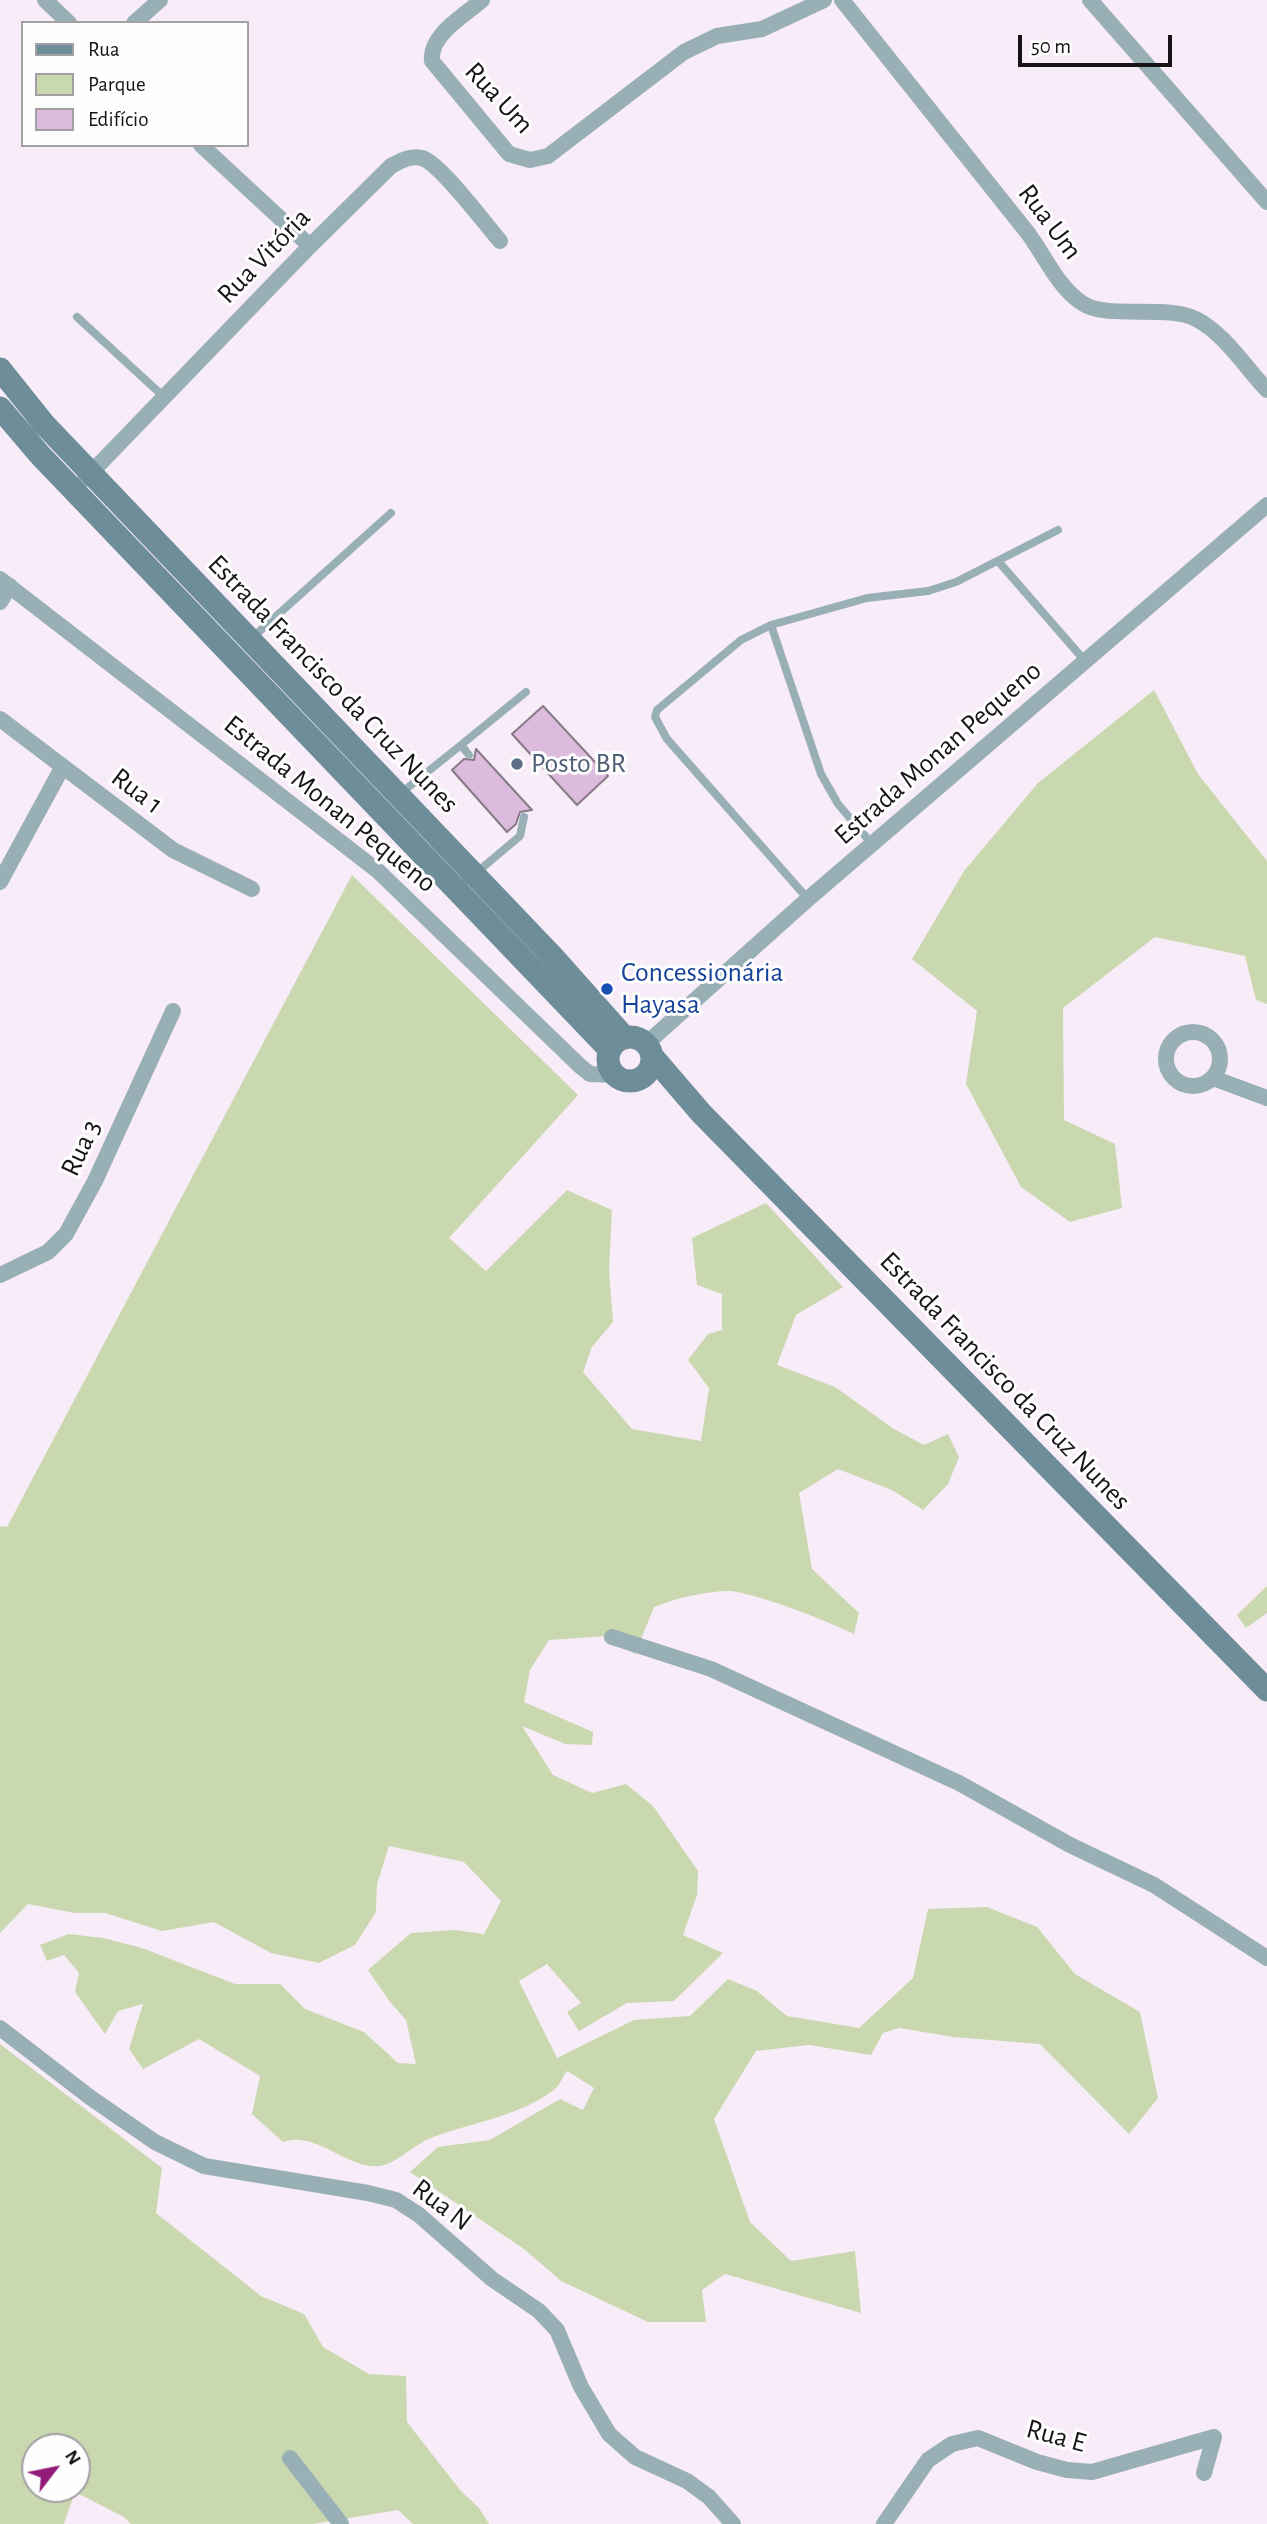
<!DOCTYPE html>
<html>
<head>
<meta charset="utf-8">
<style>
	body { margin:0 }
	#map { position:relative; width:1267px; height:2524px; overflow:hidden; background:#f9ecf9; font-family:"Alegreya Sans",sans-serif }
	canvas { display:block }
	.legend { position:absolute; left:21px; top:21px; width:228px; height:126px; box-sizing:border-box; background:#fefefe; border:2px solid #a2a0a2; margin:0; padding:9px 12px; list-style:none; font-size:21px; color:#171317 }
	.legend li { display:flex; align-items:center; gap:14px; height:35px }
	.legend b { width:35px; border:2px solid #a2a0a2 }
	.north { position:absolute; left:21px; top:2433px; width:70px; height:70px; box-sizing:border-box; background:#fefefe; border:2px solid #a2a0a2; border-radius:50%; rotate:58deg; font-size:19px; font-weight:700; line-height:28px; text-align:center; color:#171317 }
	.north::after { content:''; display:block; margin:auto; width:24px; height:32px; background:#931c79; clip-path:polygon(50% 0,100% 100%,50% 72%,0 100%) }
	.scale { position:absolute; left:1018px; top:35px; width:154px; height:32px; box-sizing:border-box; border:4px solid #171317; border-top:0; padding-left:9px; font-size:21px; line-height:24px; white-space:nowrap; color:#171317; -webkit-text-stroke:5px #fefefe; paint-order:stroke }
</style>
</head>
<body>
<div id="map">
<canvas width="1267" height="2524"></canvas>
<ul class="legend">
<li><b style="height:9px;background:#6d8e98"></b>Rua</li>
<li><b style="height:19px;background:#cad8af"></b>Parque</li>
<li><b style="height:19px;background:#dcbbdd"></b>Edifício</li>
</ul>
<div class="north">N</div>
<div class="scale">50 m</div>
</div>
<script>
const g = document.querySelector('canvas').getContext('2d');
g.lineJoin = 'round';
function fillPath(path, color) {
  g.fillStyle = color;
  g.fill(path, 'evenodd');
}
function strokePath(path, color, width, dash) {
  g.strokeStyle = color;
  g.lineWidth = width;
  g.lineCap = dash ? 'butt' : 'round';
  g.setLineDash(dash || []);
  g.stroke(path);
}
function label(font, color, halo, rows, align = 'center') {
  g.font = font + ' "Alegreya Sans",sans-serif';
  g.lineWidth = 6;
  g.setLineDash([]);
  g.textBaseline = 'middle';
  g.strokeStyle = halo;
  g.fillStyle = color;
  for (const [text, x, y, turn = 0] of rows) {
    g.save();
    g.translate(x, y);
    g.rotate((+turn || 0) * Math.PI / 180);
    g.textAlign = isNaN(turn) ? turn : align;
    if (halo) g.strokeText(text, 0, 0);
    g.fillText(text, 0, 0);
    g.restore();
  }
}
fillPath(new Path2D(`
	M1154 690 1198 774 1267 861V1004L1256 1000 1245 956 1155 937 1063 1008 1064 1120 1115 1144 1122 1208 1070 1222 1021 1187 966 1084 977 1011 912 959 964 871 1038 783Z
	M352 875 578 1095 449 1238 486 1271 567 1190 612 1210 609 1270 613 1322 592 1347 583 1372 632 1429 701 1441 709 1388 688 1360 708 1334 722 1330V1294L697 1285 692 1238 766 1203 843 1287 796 1315 777 1365 835 1387 894 1429 924 1445 948 1434 959 1457 948 1484 923 1510 892 1490 838 1469 799 1493 812 1569 859 1613 854 1634C830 1622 752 1591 727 1591 701 1592 678 1598 654 1607L635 1654 606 1636 549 1640 530 1670 524 1702 593 1732 592 1745 565 1744 522 1726 553 1775 592 1793 626 1784 653 1806 698 1871 697 1895 683 1935 723 1953 674 2001 627 2003 579 2031 567 2012 581 2003 547 1964 519 1981 557 2058 634 2020 690 2016 728 1979 757 1991 787 2016 859 2028 913 1978 928 1909 987 1907 1037 1927 1075 1974 1140 2012 1158 2098 1129 2134 1040 2044 953 2037 899 2028 883 2033 871 2055 809 2045 756 2051 714 2119 750 2222 791 2261 855 2251 861 2313 725 2274 702 2290 706 2322H648L561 2281 524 2249 410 2172 438 2147 490 2140 560 2099 583 2110 594 2088 567 2071C563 2076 560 2085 555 2089 519 2117 472 2122 431 2138 414 2144 397 2164 379 2166 346 2169 316 2130 283 2142L252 2114 260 2076 199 2039 143 2069 129 2049 143 2004 118 2011 105 2034 75 1992 79 1973 64 1955 47 1961 40 1945 69 1934 103 1938 142 1948 235 1984H280L305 2009 364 2032 398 2063 416 2064 406 2020 390 2002 368 1970 411 1933 454 1930 484 1934 501 1901 464 1862 389 1846 377 1884 376 1912 355 1945 319 1963 271 1953 214 1922 162 1931 105 1913H75L28 1904 0 1933V1526L7 1527Z
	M1267 1586V1613L1246 1628 1237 1615Z
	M0 2044 162 2168 156 2213 261 2296 304 2314 323 2347 369 2374 406 2376 407 2422 460 2490 479 2508 489 2524H413L398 2510 313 2524H131L124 2517 75 2492 64 2524H0ZM35 2447H77V2489H35Z`), '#cad8af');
const building = new Path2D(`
	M543 706 608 776 577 805 512 734Z
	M476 749 532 810 520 812 516 824 507 832 452 770 464 759 474 760Z`);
fillPath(building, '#dcbbdd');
strokePath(building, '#857a86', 2);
strokePath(new Path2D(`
	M77 317 164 397
	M998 561 1085 661
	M771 625 821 774 838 804 872 844
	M253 637 391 513
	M461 745 526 692
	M401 793 461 745 469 755
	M457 889 520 836 524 817
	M808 899 667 739 655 717 657 710 741 640 771 625 867 598 928 591 956 582 1058 530`), '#98afb5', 8);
strokePath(new Path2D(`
	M45 0 69 23
	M482 0C464 16 429 35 432 61L509 154 530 160 548 156 684 52 717 36 762 29 824 0
	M842 0C904 77 965 155 1027 232 1044 254 1058 288 1082 303 1106 320 1167 304 1196 319 1224 333 1246 368 1267 390
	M1090 0 1267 202
	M134 23 160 0
	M201 145 310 246
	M85 479 310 246 391 166C401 161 410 155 422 158 441 164 485 224 500 241
	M0 579 378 871 580 1066 590 1074 615 1075
	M0 602 10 586
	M0 719 173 850 252 889
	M0 882 62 768
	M1166 1059a27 27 0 1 1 54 0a27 27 0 1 1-54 0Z
	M646 1044 808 899 1267 505
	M1213 1078 1267 1098
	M0 1275 48 1252 66 1234 95 1181 173 1011
	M612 1637 711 1669 959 1783 1070 1845 1154 1885 1267 1958
	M0 2028 91 2098 155 2142 204 2166 368 2193 396 2200 419 2215 492 2279 539 2311 557 2330 581 2387 609 2434 635 2457 687 2481 709 2497 733 2524
	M290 2458 341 2524
	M884 2524 928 2460 952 2444 978 2438 1037 2462 1067 2470 1092 2472 1214 2437 1204 2473`), '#98afb5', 16);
strokePath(new Path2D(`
	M0 369 44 424 553 957 625 1038
	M0 408 40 455 610 1050
	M608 1059a22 22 0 1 1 44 0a22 22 0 1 1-44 0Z
	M652 1056 701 1113 1267 1690`), '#6d8e98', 23);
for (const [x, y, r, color] of [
	[517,764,7,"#5c6f8a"],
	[607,989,7,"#1a4fb4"]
]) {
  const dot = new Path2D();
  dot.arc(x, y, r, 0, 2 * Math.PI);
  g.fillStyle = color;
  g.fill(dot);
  strokePath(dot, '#fefefe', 2.5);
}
label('28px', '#171317', '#fefefe', [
	["Rua Um",499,98,47],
	["Rua Um",1050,222,53],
	["Rua Vitória",264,256,-46],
	["Estrada Francisco da Cruz Nunes",333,684,46],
	["Estrada Monan Pequeno",938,753,-41],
	["Rua 1",137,791,37],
	["Estrada Monan Pequeno",330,804,39],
	["Rua 3",81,1148,-65],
	["Estrada Francisco da Cruz Nunes",1005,1381,46],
	["Rua N",442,2205,37],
	["Rua E",1056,2436,15]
]);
label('28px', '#4e5e75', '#fefefe', [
	["Posto BR",531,764]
], 'left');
label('28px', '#164399', '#fefefe', [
	["Concessionária",621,973],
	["Hayasa",621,1005]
], 'left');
</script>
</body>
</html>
